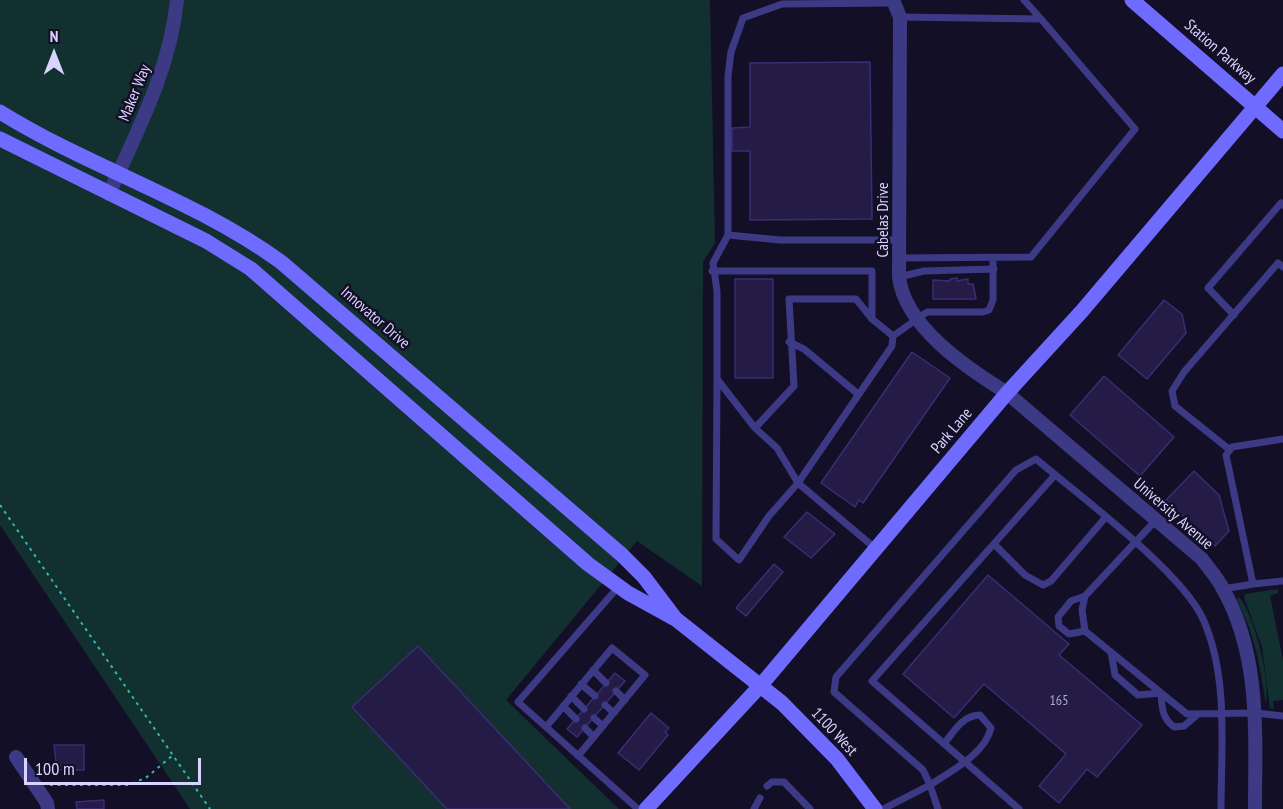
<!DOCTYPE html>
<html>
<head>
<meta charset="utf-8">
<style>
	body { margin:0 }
	#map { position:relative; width:1283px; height:809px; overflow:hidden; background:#130f26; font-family:"PT Sans Narrow",sans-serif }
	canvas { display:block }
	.north { position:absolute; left:24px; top:24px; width:60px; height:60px; -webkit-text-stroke:4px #130f26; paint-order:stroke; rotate:0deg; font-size:16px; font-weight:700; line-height:24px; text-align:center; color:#d9d4ff }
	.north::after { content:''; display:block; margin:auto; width:21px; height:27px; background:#d9d4ff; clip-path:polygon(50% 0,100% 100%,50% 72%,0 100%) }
	.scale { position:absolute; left:24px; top:758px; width:177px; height:27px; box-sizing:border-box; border:3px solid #d9d4ff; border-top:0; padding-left:8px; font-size:18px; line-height:21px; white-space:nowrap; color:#d9d4ff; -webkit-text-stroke:4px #130f26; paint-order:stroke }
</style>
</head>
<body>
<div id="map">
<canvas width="1283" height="809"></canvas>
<div class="north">N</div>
<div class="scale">100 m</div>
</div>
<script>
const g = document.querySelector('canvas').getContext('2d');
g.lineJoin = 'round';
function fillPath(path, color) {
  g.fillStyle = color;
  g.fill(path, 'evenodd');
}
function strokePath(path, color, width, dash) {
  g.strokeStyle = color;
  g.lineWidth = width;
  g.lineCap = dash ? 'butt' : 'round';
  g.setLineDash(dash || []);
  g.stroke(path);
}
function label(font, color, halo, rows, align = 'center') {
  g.font = font + ' "PT Sans Narrow",sans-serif';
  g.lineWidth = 5;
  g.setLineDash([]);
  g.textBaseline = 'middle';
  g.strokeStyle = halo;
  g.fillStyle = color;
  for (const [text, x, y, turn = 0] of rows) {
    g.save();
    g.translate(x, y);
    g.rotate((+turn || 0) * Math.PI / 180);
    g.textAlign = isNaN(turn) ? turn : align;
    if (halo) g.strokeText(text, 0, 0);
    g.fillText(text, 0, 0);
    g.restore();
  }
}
fillPath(new Path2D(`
	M0 0H710L715 243 703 262 702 586 637 541 506 700 619 809H190L0 525Z
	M1278 589V593L1270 596 1283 660V700L1273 701 1274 709 1270 708 1262 647 1244 597 1245 594Z
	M1238 596C1254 612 1271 682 1266 704L1258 658 1249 627 1237 600Z`), '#12302f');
const building = new Path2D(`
	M870 62 872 219 750 220V151H732V128L750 127V63Z
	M957 278V281L968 279V284H973L976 299H933V280L950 281V279Z
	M735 279H773V378H735Z
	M1164 300 1182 314 1186 333 1147 379 1118 355Z
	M912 352 950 378 863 503 859 500 855 507 821 483Z
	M1104 376 1174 437 1140 476 1070 415Z
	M1194 471 1219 495 1229 531 1215 546 1166 500Z
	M807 512 835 534 811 558 784 537Z
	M774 564 783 572 746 616 736 608Z
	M988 575 1069 644 1059 655 1142 725 1097 777 1087 769 1059 803 1039 786 1066 754 984 684 954 718 903 674Z
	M418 646 570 809H447L352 707Z
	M615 673 625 681 577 737 567 729Z
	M651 713 669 728 665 732 668 735 639 770 618 753Z
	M54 745H84V770H57Z
	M104 800V809H77L76 802Z`);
fillPath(building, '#241b47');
strokePath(building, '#3b2d73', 1.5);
strokePath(new Path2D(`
	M0 505 210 809
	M50 785H129L147 777 173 755`), '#2fb8b0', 2, [3, 4.5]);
strokePath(new Path2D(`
	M1024 0 1041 19
	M893 3 782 4 743 18 731 52 728 76V235L780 240H900
	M899 258 1031 257 1135 129 1041 19 900 17
	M712 271H872V319
	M899 277 924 271 994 269
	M1234 315 1208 288 1281 203 1283 205
	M789 342 804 349 858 394
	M717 379 716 539 739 560 769 516 798 483 777 448 755 428 717 379V291L713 263 728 235
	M755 428 794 386 789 299H856L872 319 893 336
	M1230 450 1175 406 1172 391 1184 372 1278 263 1283 267
	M994 544 1025 575 1043 585 1051 581 1105 518
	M876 549 798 483 892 346 893 336 927 312H983L989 310 993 300V258
	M1253 584 1283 581
	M619 586 518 702 638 809
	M1223 589 1253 584 1226 455 1232 447 1283 439
	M1085 596 1082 610 1085 631 1069 634 1059 626 1058 617 1071 601 1085 596 1156 520
	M1085 631 1187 714 1256 713 1283 716
	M1111 652 1115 675 1138 695 1161 693C1162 708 1162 718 1174 727L1184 726 1198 714
	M593 670 606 683
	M581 684 595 696
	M616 691 625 700
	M571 696 584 709
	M605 705 614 713
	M563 706 576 719
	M594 718 603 726
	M546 727 612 648 645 675 578 756
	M585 728 594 737
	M944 744C954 731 963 715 980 715L991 728C985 754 951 771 930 785L923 770 834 692 836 677 1016 470 1036 459C1079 495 1182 572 1203 619 1229 677 1221 748 1221 809
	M767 786 772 782H784L810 809
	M754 809 760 798
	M883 809 930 785 938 809
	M1019 809 872 681 1055 475`), '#3d3a85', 7);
strokePath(new Path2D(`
	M893 0 900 17 899 277C905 327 967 368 1007 393L1202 559C1209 569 1218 578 1223 589 1261 656 1255 735 1255 809
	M109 194C137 131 170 70 177 0
	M16 757 47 803 48 809`), '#3d3a85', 14);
strokePath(new Path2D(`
	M1132 0 1283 131
	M0 112C90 168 194 199 281 262L622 555 644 577 675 618
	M0 139 206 241 251 269 588 564 628 593 677 620 782 703 837 759 875 809
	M646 809 761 685 1007 393 1082 311 1283 74`), '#6f6bff', 15);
label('14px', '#aca6d1', null, [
	["165",1059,701]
]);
label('16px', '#d9d4ff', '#130f26', [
	["Station Parkway",1220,52,41],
	["Maker Way",135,93,-68],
	["Cabelas Drive",883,220,-90],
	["Innovator Drive",375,318,41],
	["Park Lane",952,431,-50],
	["University Avenue",1173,514,41],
	["1100 West",834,732,47]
]);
</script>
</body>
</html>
